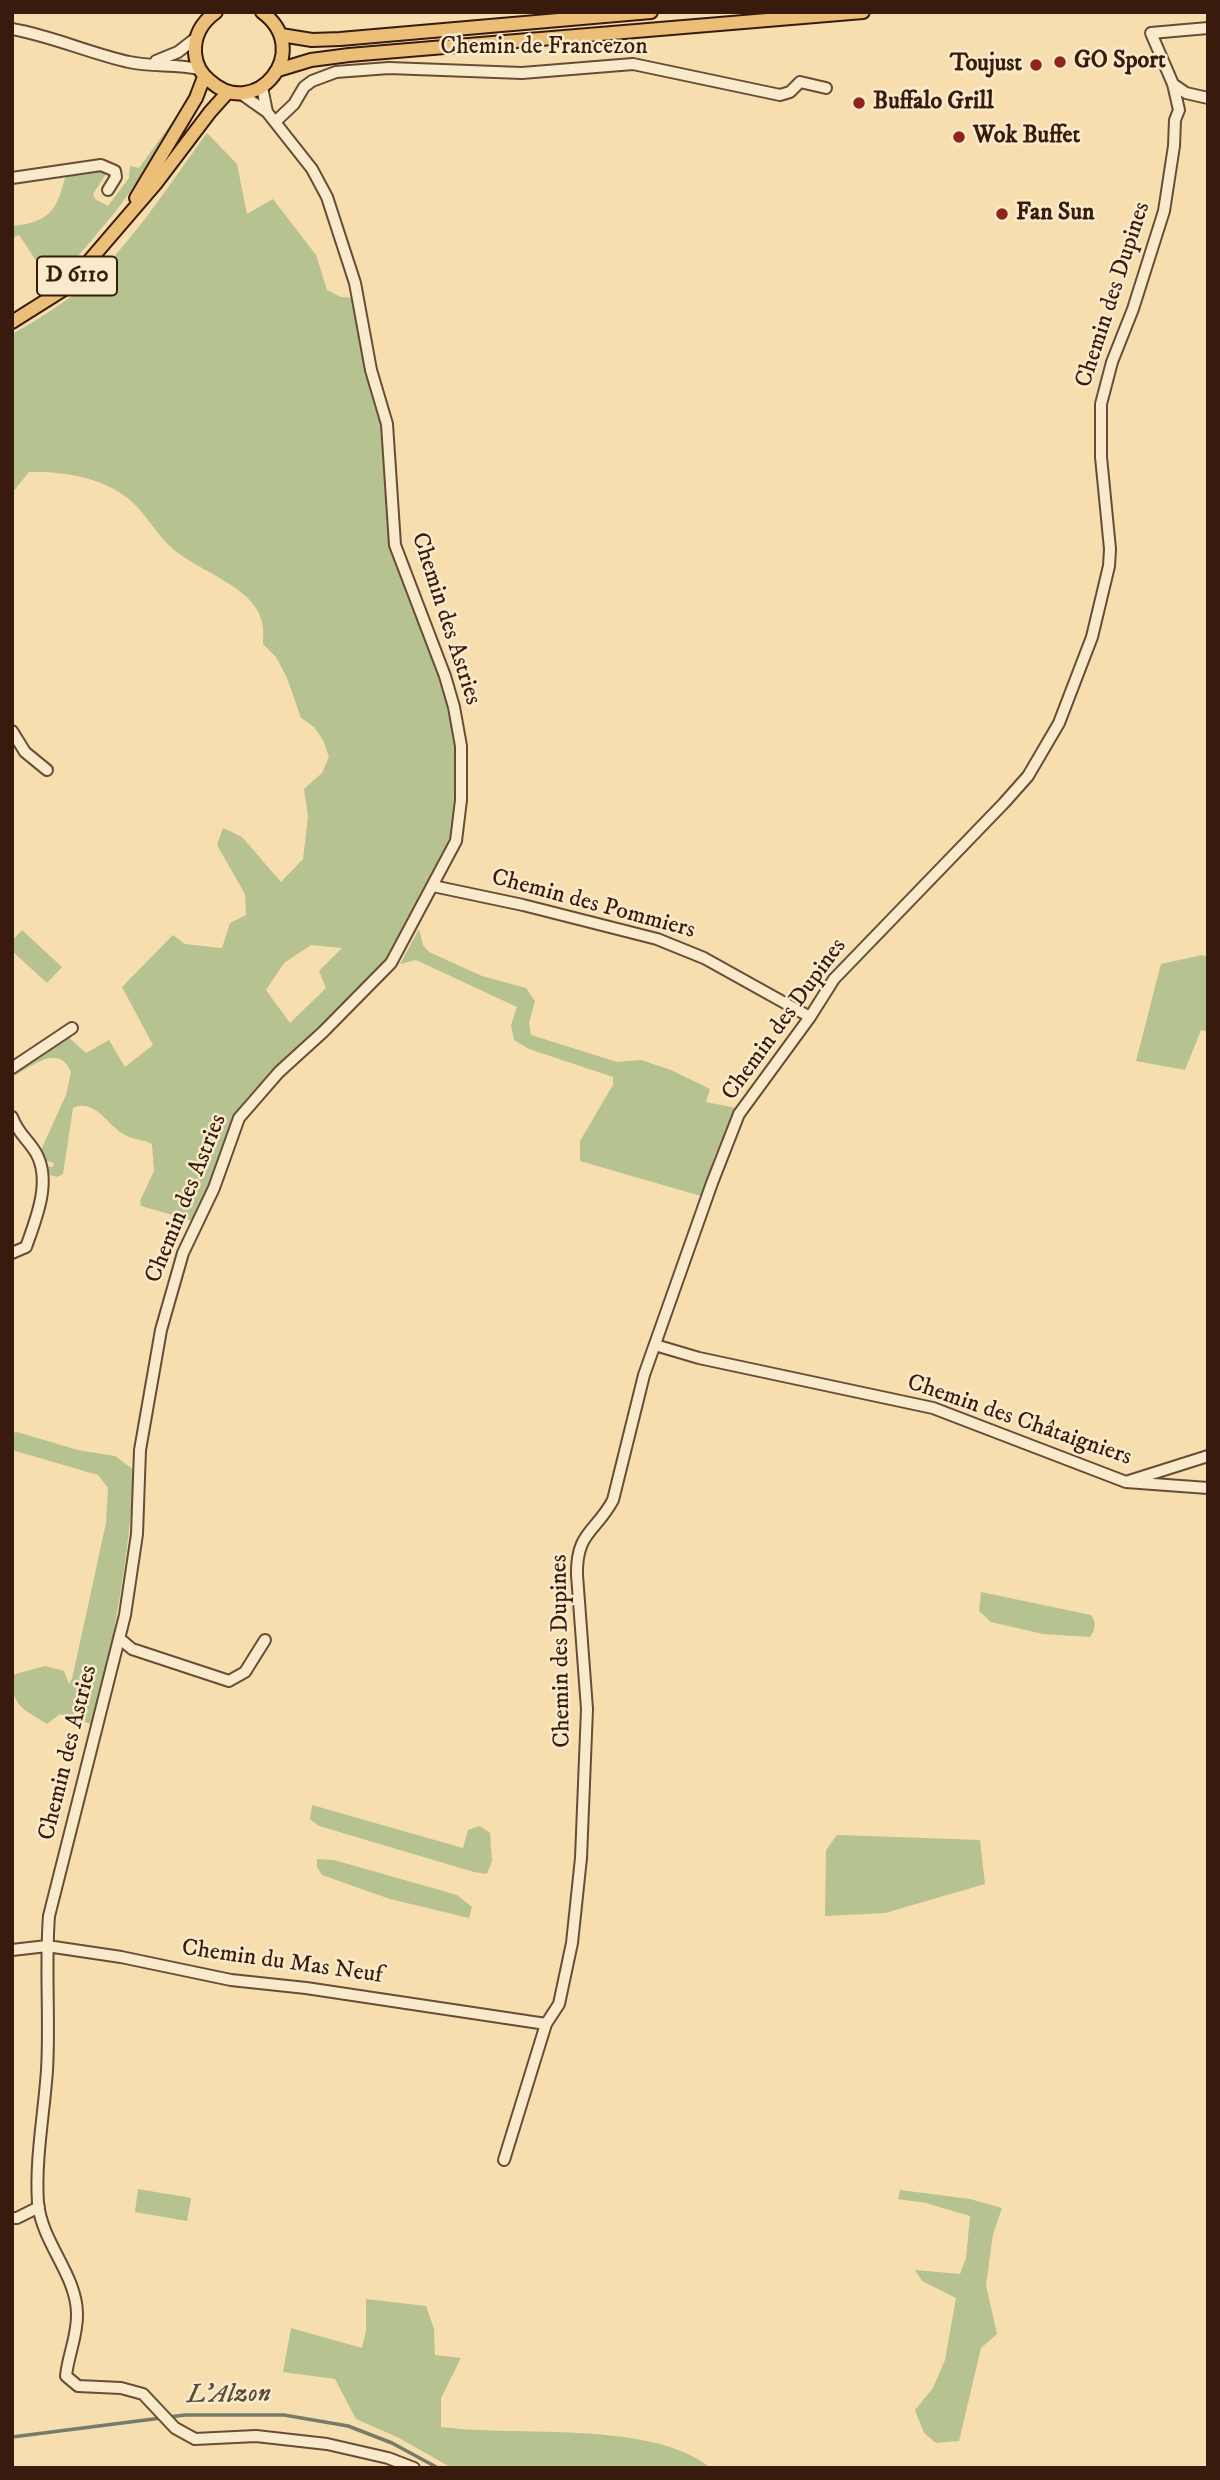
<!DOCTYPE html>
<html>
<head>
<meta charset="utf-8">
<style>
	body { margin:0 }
	#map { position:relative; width:1220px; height:2480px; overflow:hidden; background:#f6deaf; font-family:"IM FELL DW Pica",serif }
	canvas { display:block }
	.frame { position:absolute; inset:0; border:14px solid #391b0d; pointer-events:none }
</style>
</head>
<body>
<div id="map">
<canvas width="1220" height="2480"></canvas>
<div class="frame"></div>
</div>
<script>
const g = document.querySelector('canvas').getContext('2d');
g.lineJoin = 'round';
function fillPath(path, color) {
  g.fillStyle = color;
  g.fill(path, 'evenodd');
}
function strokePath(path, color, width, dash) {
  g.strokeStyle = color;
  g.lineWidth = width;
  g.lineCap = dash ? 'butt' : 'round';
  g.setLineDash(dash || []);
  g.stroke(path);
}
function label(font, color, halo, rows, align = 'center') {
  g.font = font + ' "IM FELL DW Pica",serif';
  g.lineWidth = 5;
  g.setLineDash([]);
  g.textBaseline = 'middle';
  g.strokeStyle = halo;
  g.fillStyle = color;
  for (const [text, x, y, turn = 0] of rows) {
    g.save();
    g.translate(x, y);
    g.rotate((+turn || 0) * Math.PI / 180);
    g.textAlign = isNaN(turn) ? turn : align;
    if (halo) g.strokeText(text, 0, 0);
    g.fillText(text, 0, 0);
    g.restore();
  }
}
fillPath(new Path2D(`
	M179 113 144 172 116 211 53 286 19 235 12 238V226C54 222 57 207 67 171L104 170 106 174 93 194 95 199 108 206 129 178 130 166 139 168Z
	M207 133 237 164 247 214 273 199 316 255 327 290 341 297 355 298 382 419 388 525 392 552 445 693 455 745 453 832 385 960 355 993 255 1089 236 1111 230 1124 212 1183 193 1221 141 1206 140 1201 154 1171 152 1144C143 1139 133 1140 125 1135 107 1126 96 1098 73 1108L63 1174 57 1177 46 1174V1166L53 1167 54 1163 47 1161 41 1150 66 1095 71 1072C58 1041 29 1069 12 1077V1068L64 1033 86 1053 109 1040 125 1067 153 1045 122 987 173 935 185 944 222 948 230 923 246 915 245 894 217 845 223 828 242 837 281 882 303 859 308 817 304 789 322 773 329 757 323 740 314 727 301 718 287 678 276 657 263 644C263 637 264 629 262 622 255 587 198 571 173 549 157 535 146 514 130 500 103 477 63 471 29 472L12 493V334C34 322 56 308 76 293 125 255 170 183 207 133ZM311 945 342 948 319 971 326 988 290 1023 266 990 284 963Z
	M419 929 423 945 429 952 482 976 526 988 535 1001 529 1023 531 1035 617 1062 641 1060 671 1070 710 1089 706 1102 736 1108 715 1155 701 1196 580 1161V1141L613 1085V1077L529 1049 514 1040 511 1025 517 1007 416 960 400 964Z
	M22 930 62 967 47 983 12 951V941Z
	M1202 955 1208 957V1032L1201 1030 1185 1070 1136 1061 1161 964Z
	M17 1432 78 1450 115 1456 134 1470C129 1557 115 1641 91 1724L60 1714 47 1724C22 1708 12 1707 12 1675L45 1666 64 1671 69 1684 72 1679 106 1523 108 1488 98 1475 12 1450V1433Z
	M981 1592 1091 1615C1097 1623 1095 1630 1090 1637L1043 1634 991 1622 979 1611Z
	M312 1805 463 1848 468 1830 480 1826 490 1833 492 1861 487 1874 474 1872 319 1826 310 1819Z
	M837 1835 980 1840 985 1884 885 1913 825 1916 826 1850Z
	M317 1859 334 1860 457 1895 472 1907 469 1918 390 1899 322 1875 317 1867Z
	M138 2189 191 2198 187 2221 135 2212Z
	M900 2190 970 2199 1002 2208 993 2234 986 2285 997 2334 981 2348 959 2441 936 2443 924 2433 915 2410 933 2388 945 2360 956 2298 922 2281 915 2270 960 2274 966 2258 970 2216 926 2203 898 2199Z
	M366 2299 426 2306 434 2329 435 2355 461 2358 441 2398V2427C517 2437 652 2420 711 2468H452L399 2438 356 2419 335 2379 283 2372 291 2328 362 2348 366 2331Z`), '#b6c290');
strokePath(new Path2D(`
	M12 2437 185 2415H284L348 2426 392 2443 438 2468`), '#757c6a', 3.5);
const minor = new Path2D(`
	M12 29C52 36 89 53 129 62 152 67 176 64 199 69
	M156 61 178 52 196 38
	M1173 84 1186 93 1208 98
	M262 87 267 112
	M240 93 267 112 312 169 327 197 355 283 371 370 387 424 395 545 445 676 454 707 461 746V800L456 841 391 963 323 1032 279 1072 239 1118 214 1188 183 1253 161 1330 140 1450 137 1534 125 1615 49 1916C45 1967 50 2019 47 2070 44 2114 35 2160 38 2203 42 2243 76 2274 77 2313 78 2335 68 2355 66 2376L78 2386 121 2388 143 2394 175 2428 195 2439 256 2436 327 2444 388 2458 414 2468
	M275 122 294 104 304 87 312 81 336 72 389 68 522 73 633 64 780 95 790 92 800 82 826 88
	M12 178 101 165 115 171 116 177 108 190
	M12 731 25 752 47 770
	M433 886 523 905 657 939 704 958 810 1017
	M12 1068 72 1028
	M12 1117C19 1135 27 1138 36 1153 52 1181 36 1219 26 1247L12 1253
	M655 1345 699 1358 933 1408 1126 1482 1208 1488
	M1129 1481 1208 1456
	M119 1638 132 1649 229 1681 245 1672 265 1640
	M12 1950 47 1946 121 1957 231 1980 306 1988 546 2024
	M504 2160 546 2024 559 2004 572 1943 581 1858 587 1709 577 1575C576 1532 596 1532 613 1500L644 1375 712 1183 739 1114 810 1017 834 979 1004 803 1028 776 1059 723 1092 637 1109 566 1110 549 1101 457V404L1112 362 1133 309 1164 211 1174 146 1175 120 1179 110 1173 84 1151 33 1208 28
	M12 2218H17L39 2207`);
const major = new Path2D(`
	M216 12C202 22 194 36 195 53 196 65 201 74 210 81 255 122 315 51 262 12
	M281 35 312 40 340 39 651 12
	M278 70 311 60 349 55 863 12
	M136 198 196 98 204 77
	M12 322 66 288 157 182 210 112 228 92`);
strokePath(minor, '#684c36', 14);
strokePath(major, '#391b0d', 16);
strokePath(minor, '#f9eacb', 10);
strokePath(major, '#ebbf78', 12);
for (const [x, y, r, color] of [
	[1060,62,7,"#8f2418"],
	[1036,65,7,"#8f2418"],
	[859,103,7,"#8f2418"],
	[959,137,7,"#8f2418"],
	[1002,214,7,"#8f2418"]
]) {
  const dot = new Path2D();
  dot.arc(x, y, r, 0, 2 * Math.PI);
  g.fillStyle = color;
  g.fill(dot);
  strokePath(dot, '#f9eacb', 2.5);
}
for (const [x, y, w] of [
	[77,276,80]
]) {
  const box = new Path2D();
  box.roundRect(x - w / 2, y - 19.5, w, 39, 5);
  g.fillStyle = '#f9eacb';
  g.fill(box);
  strokePath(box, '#391b0d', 2);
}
label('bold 23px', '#391b0d', null, [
	["D 6110",77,276]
]);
label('24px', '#391b0d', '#f9eacb', [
	["Chemin de Francezon",544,48],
	["Chemin des Dupines",1114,295,-72],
	["Chemin des Astries",445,619,72],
	["Chemin des Pommiers",593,905,15],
	["Chemin des Dupines",785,1020,-54],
	["Chemin des Astries",187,1199,-68],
	["Chemin des Châtaigniers",1019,1421,19],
	["Chemin des Dupines",562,1651,-91],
	["Chemin des Astries",69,1753,-76],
	["Chemin du Mas Neuf",282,1963,8]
]);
label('bold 24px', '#391b0d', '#f9eacb', [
	["GO Sport",1074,62],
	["Toujust",1022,65,"right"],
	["Buffalo Grill",873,103],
	["Wok Buffet",973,137],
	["Fan Sun",1016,214]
], 'left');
label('italic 26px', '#574b3c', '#f9eacb', [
	["L'Alzon",229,2396,-1]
]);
</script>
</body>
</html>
